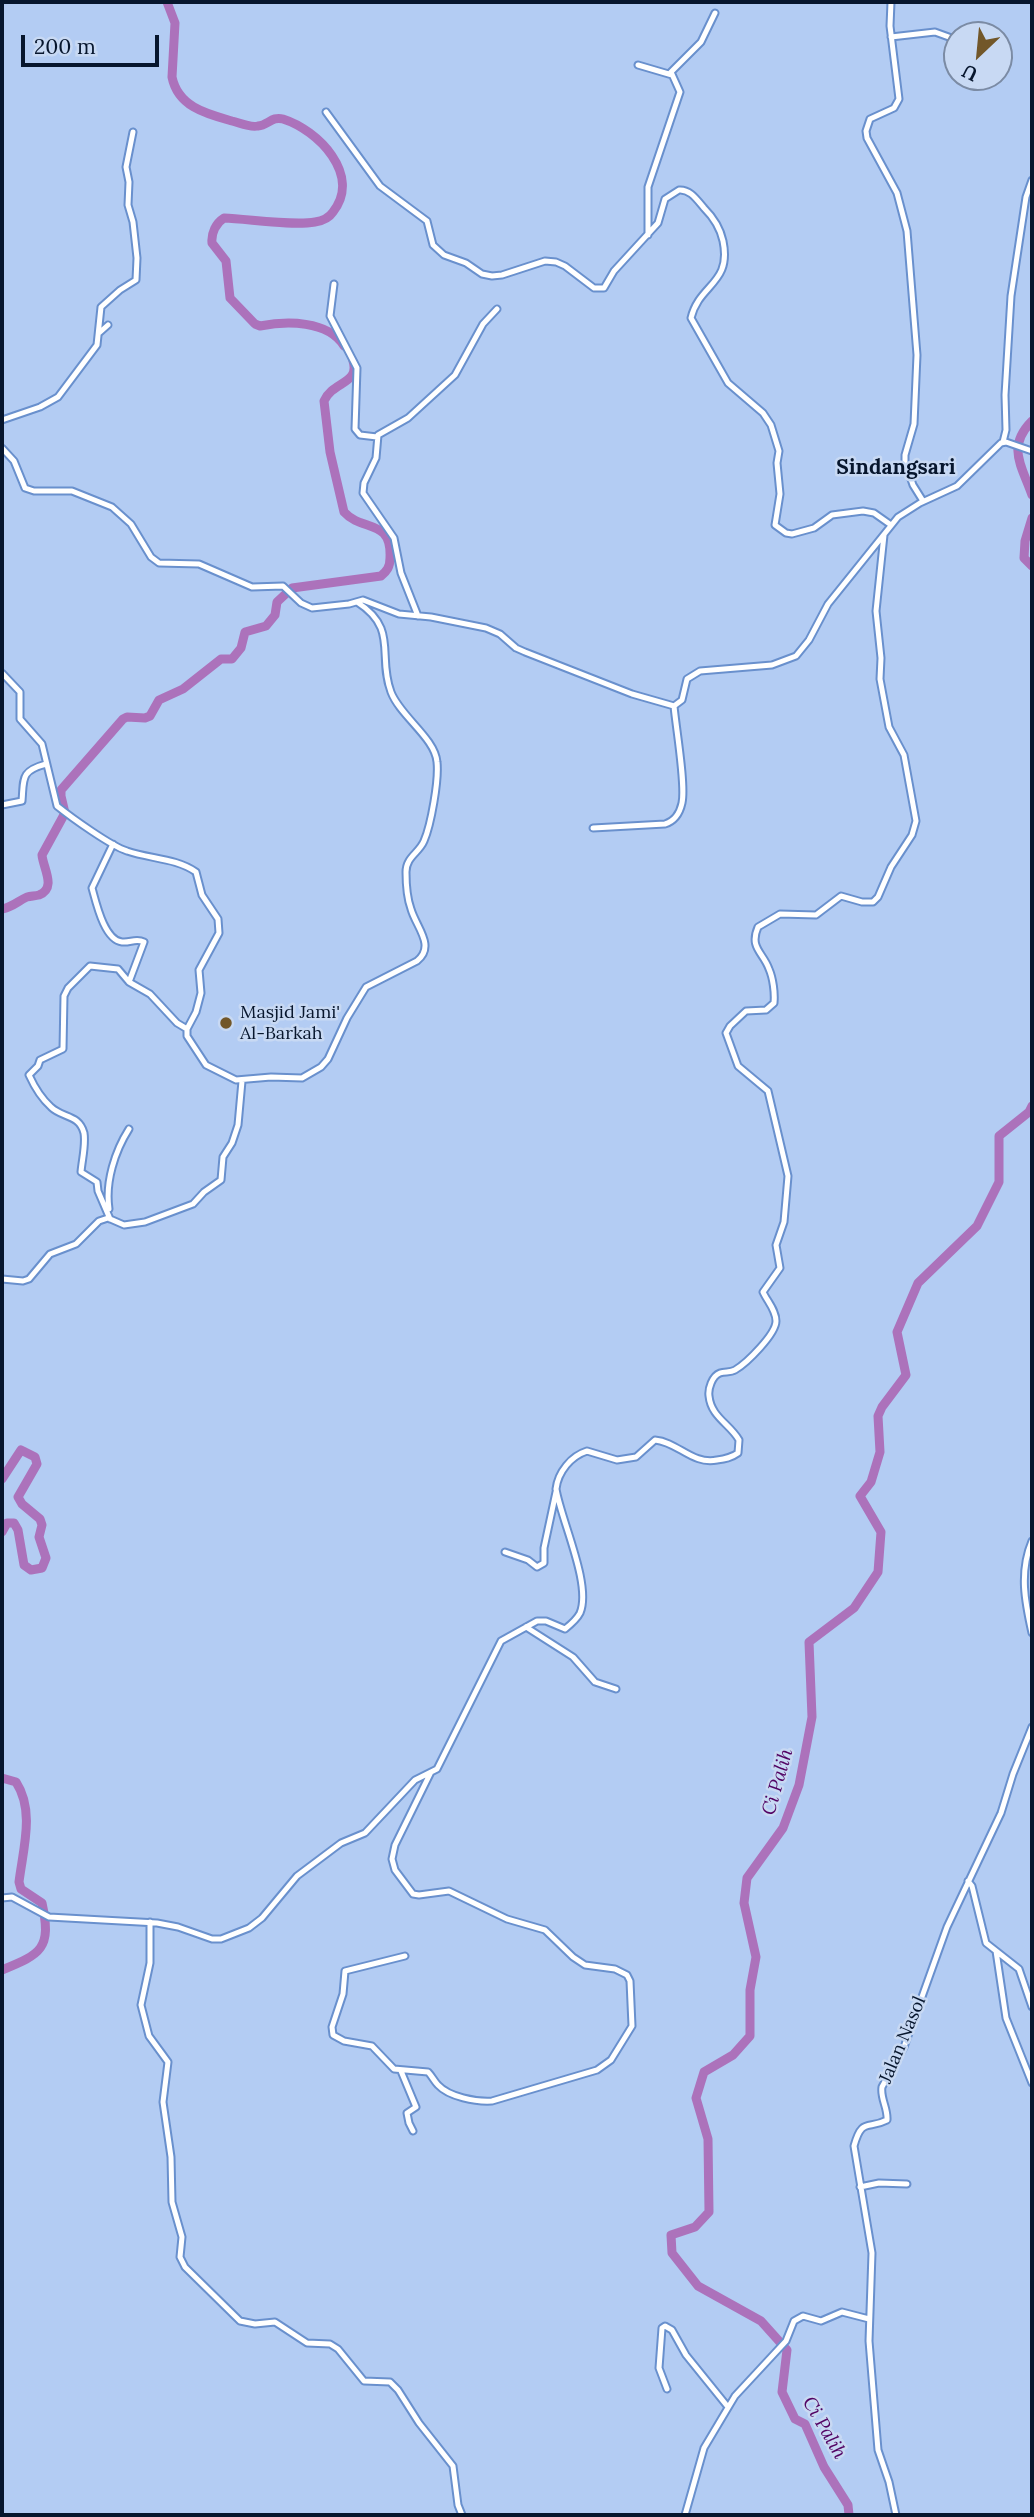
<!DOCTYPE html>
<html>
<head>
<meta charset="utf-8">
<style>
	body { margin:0 }
	#map { position:relative; width:1034px; height:2517px; overflow:hidden; background:#b3ccf3; font-family:Lora,serif }
	canvas { display:block }
	.frame { position:absolute; inset:0; border:4px solid #07162d; pointer-events:none }
	.north { position:absolute; left:943px; top:21px; width:70px; height:70px; box-sizing:border-box; background:#c8d9f3; border:2px solid #7b8ba4; border-radius:50%; rotate:206deg; font-size:19px; font-weight:700; line-height:28px; text-align:center; color:#07162d }
	.north::after { content:''; display:block; margin:auto; width:24px; height:32px; background:#725729; clip-path:polygon(50% 0,100% 100%,50% 72%,0 100%) }
	.scale { position:absolute; left:21px; top:35px; width:138px; height:32px; box-sizing:border-box; border:4px solid #07162d; border-top:0; padding-left:9px; font-size:21px; line-height:24px; white-space:nowrap; color:#07162d; -webkit-text-stroke:5px #c8d9f3; paint-order:stroke }
</style>
</head>
<body>
<div id="map">
<canvas width="1034" height="2517"></canvas>
<div class="frame"></div>
<div class="north">U</div>
<div class="scale">200 m</div>
</div>
<script>
const g = document.querySelector('canvas').getContext('2d');
g.lineJoin = 'round';
function strokePath(path, color, width, dash) {
  g.strokeStyle = color;
  g.lineWidth = width;
  g.lineCap = dash ? 'butt' : 'round';
  g.setLineDash(dash || []);
  g.stroke(path);
}
function label(font, color, halo, rows, align = 'center') {
  g.font = font + ' Lora,serif';
  g.lineWidth = 5;
  g.setLineDash([]);
  g.textBaseline = 'middle';
  g.strokeStyle = halo;
  g.fillStyle = color;
  for (const [text, x, y, turn = 0] of rows) {
    g.save();
    g.translate(x, y);
    g.rotate((+turn || 0) * Math.PI / 180);
    g.textAlign = isNaN(turn) ? turn : align;
    if (halo) g.strokeText(text, 0, 0);
    g.fillText(text, 0, 0);
    g.restore();
  }
}
strokePath(new Path2D(`
	M167 2 175 23 172 77C178 107 207 114 232 121 240 123 250 128 258 126 268 125 272 116 283 119 318 130 362 175 333 212 329 218 322 221 315 222 292 226 249 219 224 218 216 223 211 233 212 243L226 261 230 298 255 324 260 326C286 321 328 320 344 346
	M1032 421C1006 447 1022 466 1032 495
	M1032 518 1025 541 1024 558 1032 566
	M2 909C13 907 18 901 27 897 31 896 35 896 39 895 57 888 43 868 42 855L65 813 61 796V790L123 719 127 717 145 718 150 716 159 700 183 689 221 659H232L241 648 245 632 266 626 275 615 277 602 292 588 381 576C387 571 390 567 390 558 392 518 362 532 344 512L330 452 324 401C333 381 360 384 353 361
	M2 1479 21 1450 35 1457 37 1464 18 1497 22 1504 40 1519 42 1525 39 1537 46 1558 42 1568 31 1570 24 1565 18 1530 14 1523H7L2 1532
	M2 1778 16 1782C35 1811 23 1849 19 1882L21 1889 42 1903C52 1949 41 1954 2 1970
	M849 2515 848 2505 824 2467 805 2424 795 2419 782 2392 787 2350 761 2321 698 2286 672 2253 671 2235 695 2227 709 2212 708 2139 696 2098 704 2072 733 2055 750 2036V1990L756 1957 744 1903 747 1878 783 1828 799 1785 812 1717 809 1642 854 1608 878 1572 881 1532 860 1496 871 1482 880 1452 878 1416 882 1407 906 1375 897 1332 918 1283 977 1226 999 1182V1136L1029 1112 1032 1106`), '#ac72bb', 9);
const street = new Path2D(`
	M891 2 890 26 899 99 894 108 870 119 866 131 867 138 897 193 907 231 917 355 914 424 905 455V462L913 485 923 501
	M891 37 935 32 957 40
	M638 65 672 75
	M326 112 380 186 427 221 433 245 444 255 466 263 482 274 492 276 502 275 545 261 556 262 565 266 594 288H604L614 271 658 223 665 199 679 190C690 189 697 200 704 208 714 218 720 227 723 241 732 284 699 284 691 318L728 383 763 413 771 425 779 451 777 463 780 494 775 525 786 533 792 534 814 528 832 515 863 511 874 513 891 525
	M648 235V187L680 92 671 72 701 42 715 13
	M334 284 330 316 357 368 355 429 360 435 377 437
	M99 333 108 325
	M2 420 40 407 58 397 97 345 101 307 120 290 136 280 137 258 133 222 128 205 129 182 126 167 133 132
	M1003 442 1006 430 1005 395 1011 296 1026 197 1032 180
	M2 448 14 461 25 488 34 491H72L112 507 131 524 151 557 159 563 199 564 252 587 283 586 301 603 312 608 349 604 363 600 399 614 431 617 486 628 500 634 516 648 525 652 632 694 674 706 682 700 687 679 700 671 772 665 796 656 809 640 828 604 898 517 920 503 957 486 1001 443 1006 442 1032 451
	M418 616 401 573 394 538 363 493 364 483 376 458 378 435 408 418 455 375 483 324 497 309
	M2 673 20 692V719L42 744 57 806C72 818 111 846 127 851 150 859 176 858 196 872L202 895 218 919 219 933 199 970 201 993 196 1012 187 1029V1036L206 1065 236 1080 271 1077 302 1078 321 1067 328 1059 347 1018 366 987 417 961C436 946 416 927 411 909 407 898 406 883 406 872 406 857 419 853 424 841 431 825 439 780 437 762 435 738 400 716 391 692 377 655 399 629 357 602
	M2 805 22 801C24 779 20 771 46 764
	M593 828 665 824C675 821 680 812 682 803 686 785 676 728 674 706
	M113 844 92 888C96 902 104 940 122 942 130 943 136 938 144 942L129 982
	M109 1209C105 1182 115 1151 129 1129
	M110 1219 98 1191 97 1182 81 1172C82 1160 86 1145 84 1133 79 1114 62 1118 51 1107 41 1098 34 1086 29 1075L38 1066 40 1060 63 1049 64 996 68 988 90 966 118 969 129 982 150 994 177 1023 187 1029
	M2 1279 23 1281 29 1279 50 1254 76 1244 99 1221 108 1218 124 1225 145 1222 193 1204 204 1192 221 1180 223 1157 232 1143 238 1125 242 1081
	M1032 1541C1019 1572 1025 1602 1032 1633
	M505 1552 528 1560 537 1567 544 1563V1548L556 1492
	M526 1627 573 1657 595 1682 616 1689
	M968 1881 972 1886 986 1943 1019 1969 1032 2007
	M2 1898 12 1897 49 1917 157 1923 178 1927 212 1939H221L249 1928 262 1918 297 1876 341 1843 365 1833 415 1780 437 1769 501 1641 537 1621H546L565 1629C570 1625 577 1619 580 1613 592 1585 561 1520 556 1489 558 1472 571 1456 587 1451L617 1460 636 1457 655 1440C678 1442 692 1465 717 1460 725 1459 731 1458 738 1453L739 1440C730 1424 711 1417 709 1396 708 1389 712 1376 720 1373 725 1371 730 1373 735 1370 747 1363 776 1334 776 1321 776 1310 767 1301 763 1292L780 1268 776 1245 784 1222 788 1176 768 1091 738 1066 726 1033 730 1026 746 1011 766 1010 774 1003C775 993 773 978 769 969 763 952 749 948 758 927L780 914 816 915 841 896 862 902H873L878 897 891 867 912 835 916 821 904 755 889 727 880 679 881 658 876 611 884 535
	M150 1922V1963L141 2005 149 2036 168 2062 163 2102 171 2157 172 2202 182 2237 180 2257 185 2267 240 2321 255 2324 275 2322 307 2343 330 2344 338 2349 364 2381 390 2382 398 2390 419 2423 453 2466 458 2505 462 2515
	M996 1951 1006 2018 1032 2083
	M405 1956 345 1971 343 1994 332 2027 333 2035 344 2041 372 2046 394 2069 428 2072C432 2076 434 2081 438 2085 449 2097 476 2102 492 2101L597 2070 611 2060 632 2026 630 1981 627 1975 615 1969 585 1965 573 1957 545 1930 507 1919 449 1891 419 1895 413 1894 395 1870 392 1859 395 1845 431 1772
	M401 2071 416 2107 407 2113 409 2123 413 2131
	M860 2187 879 2183 907 2184
	M667 2389 659 2368 662 2328 665 2326 672 2330 686 2355 728 2407
	M685 2515 704 2448 735 2396 786 2341 794 2321 803 2316 821 2321 842 2312 869 2319
	M896 2515 889 2482 878 2450 869 2341 872 2253 854 2146C862 2117 868 2130 887 2120 888 2108 880 2098 882 2087L904 2047 947 1927 1001 1813 1013 1774 1032 1727`);
strokePath(street, '#6990cd', 9);
strokePath(street, '#fff', 5);
for (const [x, y, r, color] of [
	[226,1023,7,"#725729"]
]) {
  const dot = new Path2D();
  dot.arc(x, y, r, 0, 2 * Math.PI);
  g.fillStyle = color;
  g.fill(dot);
  strokePath(dot, '#c8d9f3', 2.5);
}
label('18px', '#07162d', '#c8d9f3', [
	["Masjid Jami'",240,1013],
	["Al-Barkah",240,1034]
], 'left');
label('18px', '#07162d', '#c8d9f3', [
	["Jalan Nasol",903,2040,-67]
]);
label('italic 19px', '#520363', '#c8d9f3', [
	["Ci Palih",778,1782,-74],
	["Ci Palih",824,2428,60]
]);
label('bold 21px', '#07162d', '#c8d9f3', [
	["Sindangsari",896,468]
]);
</script>
</body>
</html>
